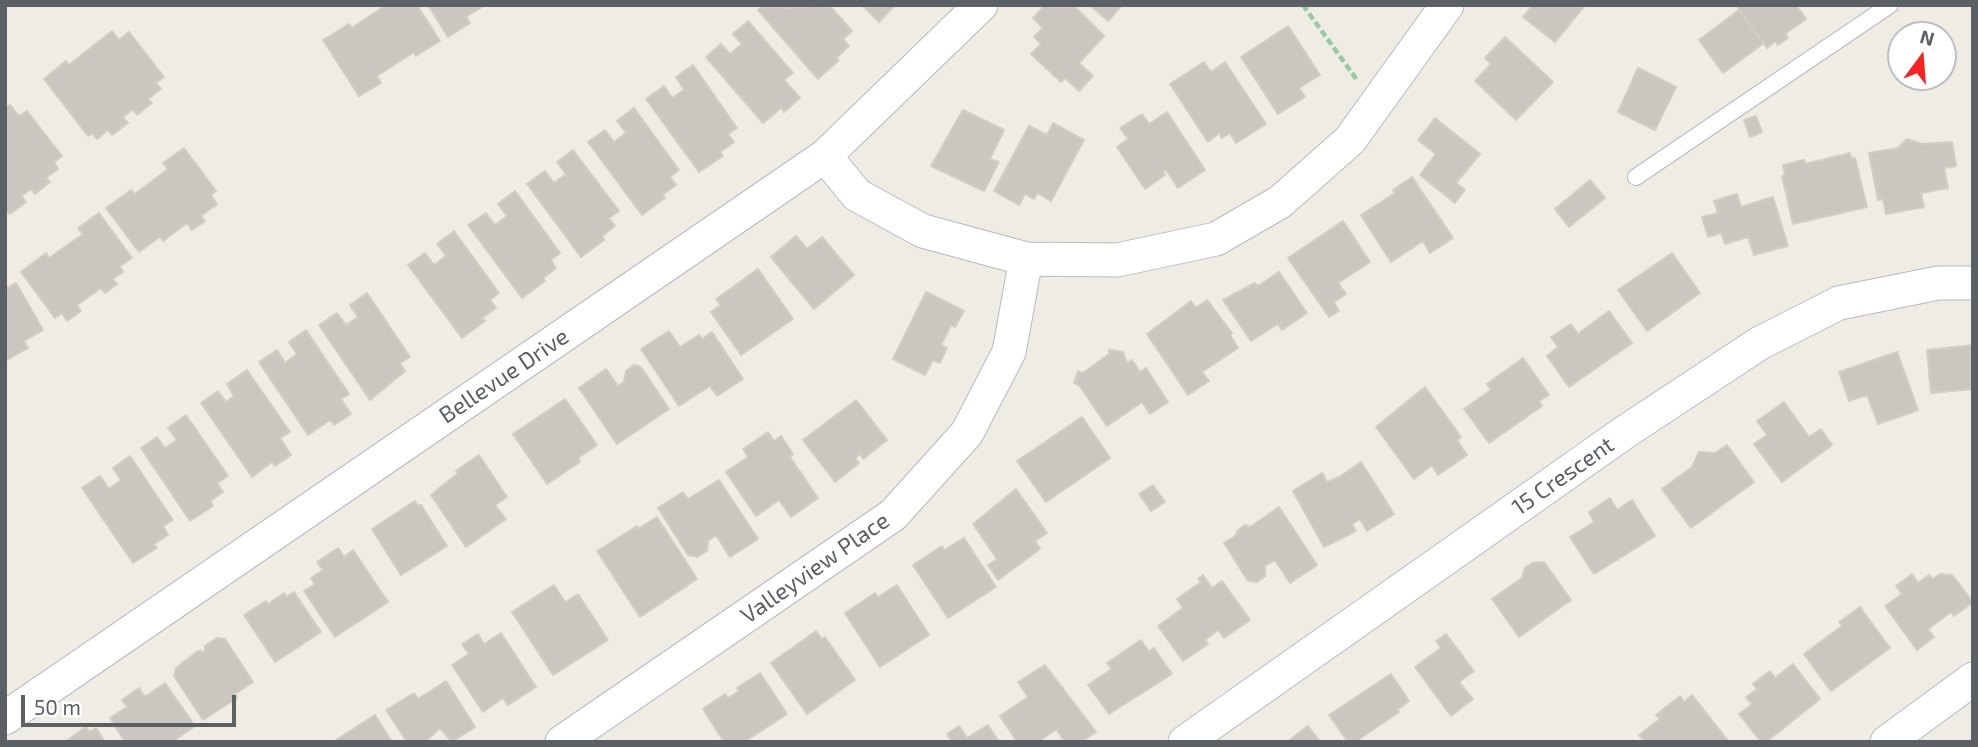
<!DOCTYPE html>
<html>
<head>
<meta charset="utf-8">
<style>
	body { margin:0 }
	#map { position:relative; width:1978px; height:747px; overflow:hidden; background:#efece3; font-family:"Exo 2",sans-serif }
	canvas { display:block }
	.frame { position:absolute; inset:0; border:7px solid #5b6065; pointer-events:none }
	.north { position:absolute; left:1887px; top:21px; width:70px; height:70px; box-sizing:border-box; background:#fff; border:2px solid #bdbfc1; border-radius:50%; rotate:16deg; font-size:19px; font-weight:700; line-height:28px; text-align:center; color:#5b6065 }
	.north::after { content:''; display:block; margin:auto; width:24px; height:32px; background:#f82221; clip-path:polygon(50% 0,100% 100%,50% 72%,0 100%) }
	.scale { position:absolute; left:21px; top:695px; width:215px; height:32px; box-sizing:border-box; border:4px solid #5b6065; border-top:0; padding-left:9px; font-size:21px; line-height:24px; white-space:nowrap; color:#5b6065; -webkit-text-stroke:5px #fff; paint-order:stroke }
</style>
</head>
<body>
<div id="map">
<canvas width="1978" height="747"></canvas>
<div class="frame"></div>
<div class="north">N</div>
<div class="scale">50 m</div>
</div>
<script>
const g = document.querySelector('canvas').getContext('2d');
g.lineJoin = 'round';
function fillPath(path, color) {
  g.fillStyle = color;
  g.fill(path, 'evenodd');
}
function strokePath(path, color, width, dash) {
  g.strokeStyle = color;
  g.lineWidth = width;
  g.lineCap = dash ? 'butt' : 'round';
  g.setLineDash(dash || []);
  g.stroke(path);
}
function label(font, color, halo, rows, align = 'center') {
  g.font = font + ' "Exo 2",sans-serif';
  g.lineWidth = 6;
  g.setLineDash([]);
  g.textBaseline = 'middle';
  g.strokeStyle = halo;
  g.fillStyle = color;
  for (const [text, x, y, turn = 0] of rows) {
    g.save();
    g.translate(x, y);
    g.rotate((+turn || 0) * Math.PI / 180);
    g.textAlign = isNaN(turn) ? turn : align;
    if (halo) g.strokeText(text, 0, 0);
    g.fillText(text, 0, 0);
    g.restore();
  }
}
const building = new Path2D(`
	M386 5H417L440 41 416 56 414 52 377 76 381 83 359 96 323 40 349 24 352 28Z
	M428 5H485L466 17 470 23 448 37Z
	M764 5 785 8 829 5 852 31 843 39 849 46 836 58 839 60 818 79 758 10Z
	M862 5H895L879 22Z
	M1045 5 1061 8 1073 5 1104 36 1079 63 1093 76 1079 91 1065 78 1061 82 1031 54 1041 44 1034 37 1043 28 1033 18Z
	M1090 5H1122L1108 21Z
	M1533 5H1585L1555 42 1523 17Z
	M1736 5H1796L1806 19 1785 34 1788 38 1778 45 1775 41 1767 48Z
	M1739 10 1764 43 1723 73 1699 40Z
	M748 21 793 73 784 80 800 98 784 112 781 108 763 123 706 57 721 44 730 54 742 44 733 34Z
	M1288 26 1320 75 1299 88 1305 97 1278 114 1241 57Z
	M112 31 119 40 129 32 164 77 156 83 161 89 148 99 152 103 137 115 133 109 123 117 128 123 112 135 108 130 97 139 92 133 88 136 44 79 66 61 69 65Z
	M1505 37 1553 82 1516 120 1475 81 1491 64 1485 58Z
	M1204 62 1211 72 1225 62 1266 124 1236 143 1230 133 1222 138 1219 133 1208 142 1170 84Z
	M693 65 737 128 728 134 734 142 720 152 723 156 699 172 646 99 664 86 672 98 684 90 676 77Z
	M1638 68 1676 87 1655 130 1618 112Z
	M10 105 19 116 27 111 62 156 54 162 58 169 46 178 50 182 35 194 31 189 21 196 26 202 10 214 5 210V108Z
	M634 108 679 170 670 177 676 185 662 195 665 198 642 215 588 142 605 130 614 142 626 133 617 121Z
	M963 110 1004 130 990 159 999 162 984 191 931 166Z
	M1167 112 1205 170 1178 188 1166 170 1163 172 1165 175 1145 189 1117 147 1128 139 1120 128 1142 114 1149 124Z
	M1756 116 1762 132 1750 137 1744 120Z
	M1435 118 1480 154 1456 183 1465 190 1455 203 1420 175 1436 154 1418 140Z
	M1053 123 1084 140 1051 201 1037 193 1034 199 1025 194 1019 205 994 191 1029 126 1047 135Z
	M1907 139 1922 144 1952 142 1956 166 1944 168 1948 188 1921 193 1924 207 1886 214 1883 199 1878 200 1869 153 1898 148Z
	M184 148 216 191 211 195 217 204 201 216 205 221 192 230 187 223 163 241 160 237 139 252 106 208 131 190 135 194 168 169 163 163Z
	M573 150 619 211 609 218 615 226 602 236 604 240 581 257 527 184 545 171 554 183 566 174 557 162Z
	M1850 153 1851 159 1855 158 1867 207 1793 224 1782 176 1785 175 1783 165 1804 160 1805 164Z
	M1412 177 1453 238 1430 253 1423 241 1391 262 1361 215 1395 193 1393 190Z
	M1590 180 1605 198 1569 227 1555 209Z
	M515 191 560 253 551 260 556 268 543 278 545 281 522 298 468 225 486 213 495 225 507 216 498 204Z
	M1737 194 1741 207 1773 197 1788 246 1754 255 1748 237 1725 244 1721 233 1708 237 1702 217 1718 213 1714 201Z
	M99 213 132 258 120 266 123 272 113 279 117 284 105 293 101 288 77 305 81 311 67 321 62 313 55 318 21 272 46 253 49 258 83 234 78 228Z
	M1343 221 1370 262 1338 283 1346 294 1334 302 1339 311 1329 317 1288 258Z
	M454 231 499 293 490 300 496 308 482 318 485 321 462 338 408 265 425 253 434 265 446 256 437 244Z
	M796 236 807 249 822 237 854 275 814 309 771 257Z
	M1672 253 1700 293 1647 331 1618 290Z
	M758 269 793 319 741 355 711 312 721 305 716 299Z
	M1279 272 1307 313 1282 330 1278 324 1251 341 1223 300 1255 283 1258 286Z
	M16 283 43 330 24 341 28 348 5 361V289Z
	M926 292 964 311 955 327 951 325 941 345 947 348 940 363 933 360 925 375 893 359Z
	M367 293 410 357 400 363 405 371 370 400 319 325 337 313 346 325 358 317 350 305Z
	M1207 300 1232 333 1230 335 1238 348 1202 372 1209 381 1188 395 1147 334 1191 301 1196 308Z
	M1609 311 1632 343 1569 387 1547 356 1558 347 1551 337 1571 324 1578 334Z
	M306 330 349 394 341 399 351 414 334 425 330 420 308 435 259 362 277 350 285 363 297 354 289 342Z
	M669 331 680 347 699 335 702 339 712 332 743 379 717 396 710 386 679 406 641 349Z
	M1973 345V389L1931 393 1927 350Z
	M1109 350 1123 352 1127 363 1132 360 1140 372 1146 368 1168 402 1150 414 1142 402 1107 426 1079 385 1074 383 1078 371 1083 373 1109 354Z
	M1897 352 1918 410 1878 424 1867 395 1849 401 1839 372Z
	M1523 358 1549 395 1539 401 1542 406 1489 443 1464 409 1491 390 1487 384Z
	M634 365 641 367 669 409 617 444 579 388 606 369 618 386 624 382 626 371Z
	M247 370 290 432 280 438 291 455 275 466 272 462 252 477 201 403 218 391 226 402 234 396 227 384Z
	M1425 387 1461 437 1457 440 1467 455 1438 475 1432 465 1414 479 1376 427Z
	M565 399 597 445 578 458 580 462 547 484 513 434Z
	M856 400 887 440 863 459 860 454 855 458 859 463 835 482 803 440Z
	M1784 402 1809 437 1821 429 1832 445 1782 482 1754 444 1767 435 1757 421Z
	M186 415 228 476 217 483 223 492 210 501 213 506 190 521 141 448 157 437 165 448 177 440 168 428Z
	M1082 417 1110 458 1046 502 1017 461Z
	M768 432 774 441 781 436 793 454 790 457 818 498 791 517 779 500 756 516 726 472 748 457 743 449Z
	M1727 445 1754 482 1691 528 1662 489 1692 467 1699 452 1715 453Z
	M479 455 507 497 495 505 506 519 466 547 431 495 458 473 456 471Z
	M130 456 173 520 163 526 168 535 154 544 157 548 133 563 82 488 100 476 109 489 121 480 113 468Z
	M1361 462 1394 514 1367 531 1360 519 1352 524 1356 531 1324 547 1293 491 1322 473 1327 482 1339 477Z
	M719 480 758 539 730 557 716 535 708 541 707 551 697 557 688 555 658 508 683 492 688 499Z
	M1153 485 1165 502 1151 511 1139 494Z
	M1016 489 1047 533 1035 541 1040 549 998 580 988 565 997 559 973 524Z
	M1610 498 1617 510 1632 500 1655 536 1594 574 1570 537 1594 522 1589 512Z
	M415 501 418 506 421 505 447 546 401 575 372 529Z
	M1279 507 1317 565 1290 583 1275 560 1265 566V576L1257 582 1248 581 1224 543 1235 536 1238 530 1245 525 1250 527Z
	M657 517 697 579 640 617 597 551 637 526 638 529Z
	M964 538 996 587 948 618 913 565 942 546 944 550Z
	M338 548 344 557 353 550 388 602 335 637 304 591 315 584 311 578 323 570 317 562Z
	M1544 562 1571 600 1519 637 1492 599 1522 578 1525 568 1532 563Z
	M1912 574 1918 583 1929 575 1933 579 1940 574 1952 575 1973 602 1954 616 1951 612 1928 629 1934 637 1917 650 1885 606 1902 594 1896 586Z
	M1203 575 1212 588 1222 581 1250 620 1224 638 1218 630 1205 640 1208 644 1183 661 1158 626 1183 608 1177 599 1201 582 1198 579Z
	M554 585 565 602 578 594 608 640 553 675 512 612Z
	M897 585 929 635 880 667 845 613 875 593 878 597Z
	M294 592 321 632 275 662 244 615 266 601 268 604 284 593 287 597Z
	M1860 607 1890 648 1831 691 1804 654 1842 626 1839 622Z
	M816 631 822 639 825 637 855 680 807 714 771 663Z
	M501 633 536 687 508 705 503 698 483 712 452 665 469 654 462 644 478 634 484 644Z
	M1446 634 1474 671 1459 682 1473 699 1451 716 1415 667 1441 648 1436 641Z
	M217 638 225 639 253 682 235 694 237 698 203 720 174 676 176 668 198 651 205 652V646Z
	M1141 640 1149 652 1154 648 1172 674 1109 714 1088 685 1112 669 1107 663Z
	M1793 664 1820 699 1766 742H1761L1739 714 1752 704 1746 697 1757 689 1753 684 1770 671 1775 678Z
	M1045 665 1096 732 1081 742H1065L1056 729 1042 739 1044 742H1017L1000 716 1028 697 1018 682Z
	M760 673 787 714 744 742H724L703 709 725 694 728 698 739 691 737 688Z
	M1391 674 1409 701 1398 709 1399 712 1355 742H1348L1329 715Z
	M446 681 475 727 452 742 440 728 425 742H407L386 710 414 693 418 699Z
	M165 683 195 726 172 742H125L110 718 127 707 122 700 139 688 145 697Z
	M1692 695 1729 742H1645L1639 735 1660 719 1656 715 1680 696 1684 702Z
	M375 715 392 742H333Z
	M988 725 999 742H952L947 734 959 726 967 738Z
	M1308 726 1320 742H1287Z
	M86 727 89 732 96 728 105 742H65Z`);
fillPath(building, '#cac6c0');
strokePath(building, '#d5cdc1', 2);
const lane = new Path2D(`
	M1636 177 1890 5`);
const street = new Path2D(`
	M825 156 857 195 923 231 1026 259 1117 260 1216 239 1280 202 1350 140 1447 5
	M5 718 825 156 981 5
	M562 742 893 515 967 433 1009 352 1026 259
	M1185 742 1625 432 1760 343 1839 303 1938 283H1973
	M1887 742 1973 679`);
strokePath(lane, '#b6babf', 18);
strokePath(street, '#b6babf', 35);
strokePath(new Path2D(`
	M1303 5 1357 80`), '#96cba1', 4.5, [7, 3.5]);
strokePath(lane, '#fff', 16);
strokePath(street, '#fff', 33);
label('23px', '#5b6065', '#fff', [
	["Bellevue Drive",504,376,-34],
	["15 Crescent",1563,476,-35],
	["Valleyview Place",815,568,-35]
]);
</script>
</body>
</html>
